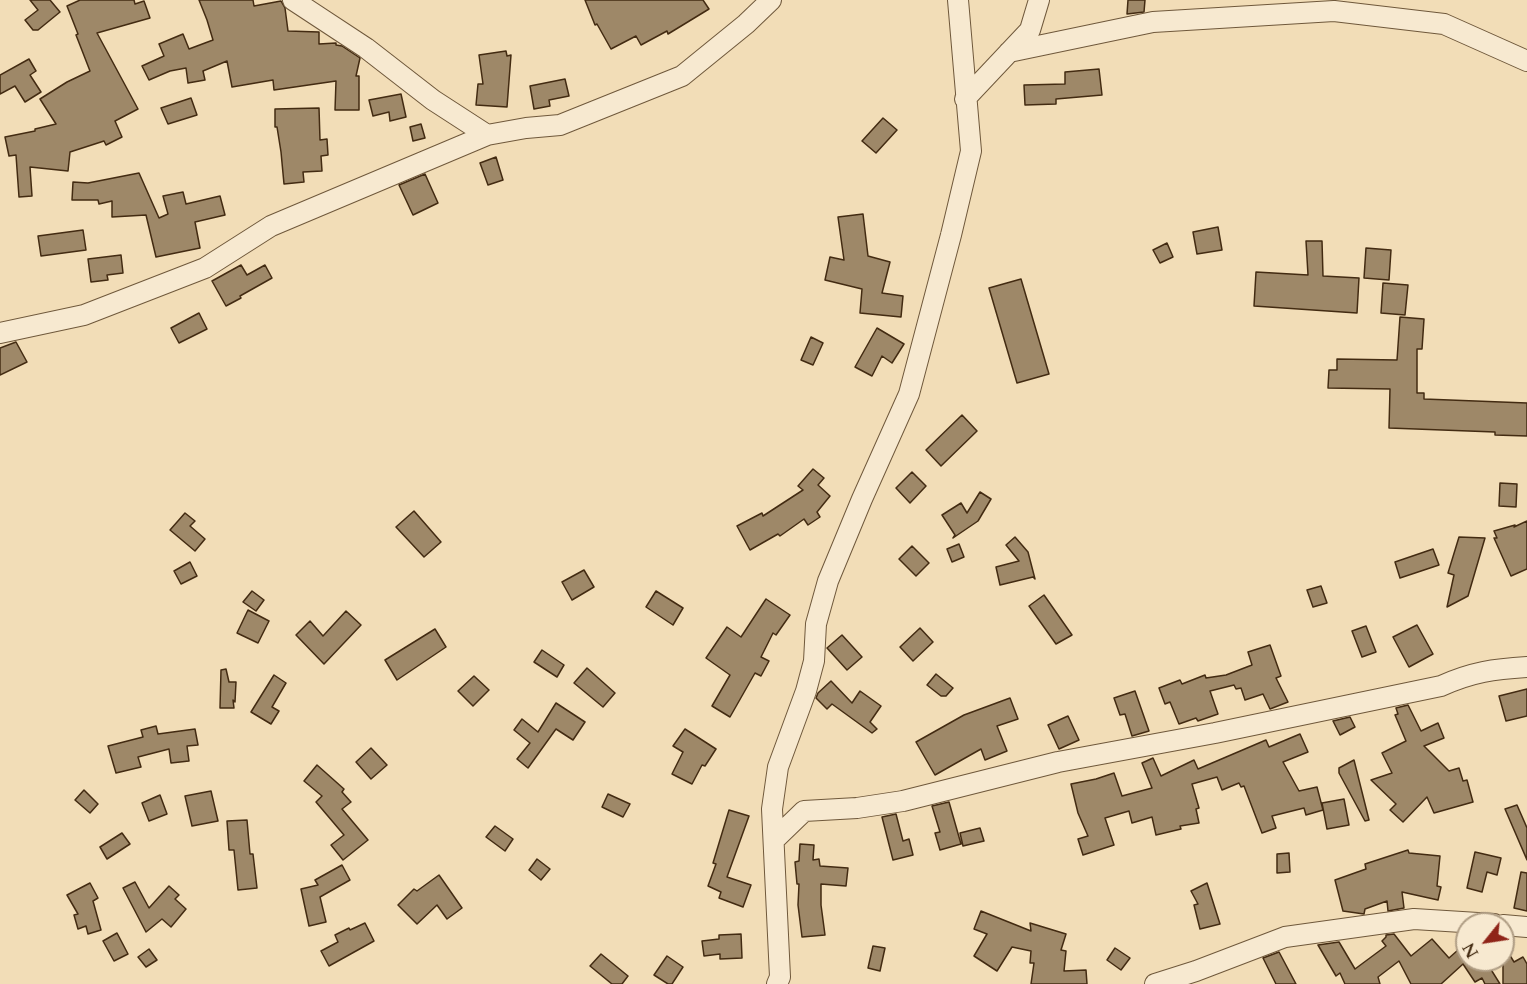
<!DOCTYPE html>
<html>
<head>
<meta charset="utf-8">
<style>
	body { margin:0 }
	#map { position:relative; width:1527px; height:984px; overflow:hidden; background:#f2ddb7; font-family:Cardo,serif }
	canvas { display:block }
	.north { position:absolute; left:1455px; top:912px; width:60px; height:60px; box-sizing:border-box; background:#f7e9d0; border:2px solid #af9d84; border-radius:50%; rotate:240deg; font-size:16px; font-weight:700; line-height:24px; text-align:center; color:#432b12 }
	.north::after { content:''; display:block; margin:auto; width:21px; height:27px; background:#8f2418; clip-path:polygon(50% 0,100% 100%,50% 72%,0 100%) }
</style>
</head>
<body>
<div id="map">
<canvas width="1527" height="984"></canvas>
<div class="north">N</div>
</div>
<script>
const g = document.querySelector('canvas').getContext('2d');
g.lineJoin = 'round';
function fillPath(path, color) {
  g.fillStyle = color;
  g.fill(path, 'evenodd');
}
function strokePath(path, color, width, dash) {
  g.strokeStyle = color;
  g.lineWidth = width;
  g.lineCap = dash ? 'butt' : 'round';
  g.setLineDash(dash || []);
  g.stroke(path);
}
const building = new Path2D(`
	M30 0H50L60 12 38 30H33L25 20 38 10Z
	M80 0H134L135 4 144 1 150 18 97 33 138 109 115 121 122 137 106 145 104 141 70 152 68 171 30 167 32 196 19 197 16 155 9 156 5 137 35 131V129L56 124 40 99 67 82 90 71 76 35 78 34 67 6Z
	M199 0H253L254 6 281 1 285 8 288 31 319 32V44L336 43V45L342 46 360 58 356 76H359V110H335L336 81 274 90 273 80 232 87 227 61 203 71 205 80 188 83 186 68 170 71 149 80 142 66 164 56 159 44 183 34 189 49 213 40 207 20Z
	M585 0H703L709 9 668 34 667 31 641 45 636 36 611 49 597 24 595 25Z
	M1128 0H1145L1144 12 1127 14Z
	M506 51 507 56 511 55 507 107 476 105 478 84H483L479 55Z
	M29 59 36 71 30 75 41 92 25 102 15 86 0 94V75Z
	M1099 69 1102 95 1056 99V104L1025 105 1024 85 1065 84V72Z
	M565 79 569 96 549 100 550 106 534 109 530 86Z
	M401 94 406 117 390 121 389 112 373 116 369 100Z
	M191 98 197 115 168 124 161 108Z
	M319 108 320 140 327 139 328 155 321 156 322 171 303 172 304 182 284 184 281 152 277 127H275V109Z
	M883 118 897 130 876 153 862 141Z
	M421 124 425 138 413 141 410 127Z
	M496 157 503 180 488 185 480 163Z
	M139 173 159 218 168 214 163 196 183 192 186 204 220 196 225 215 195 222 200 248 156 257 146 215 112 217V201L99 204 98 200H72L73 182 88 183Z
	M425 174 438 203 413 215 399 185Z
	M863 214 868 256 890 262 882 293 903 296 901 317 860 313 862 289 825 280 830 257 844 260 838 217Z
	M1218 227 1222 250 1197 254 1193 232Z
	M83 230 86 250 41 256 38 236Z
	M1306 241H1322L1323 276 1359 278 1357 313 1254 306 1256 272 1308 275Z
	M1167 243 1173 257 1160 263 1153 250Z
	M1366 248 1391 250 1389 280 1364 278Z
	M121 255 123 273 107 275 108 280 91 282 88 259Z
	M241 265 247 275 265 265 272 278 240 296 241 298 226 306 212 281Z
	M1021 279 1049 374 1017 383 989 288Z
	M1383 283 1408 285 1405 315 1381 313Z
	M199 313 207 329 179 343 171 328Z
	M1400 317 1424 319 1422 349H1417V393H1424V399L1527 403V436L1495 435V432L1389 428 1390 389 1328 388 1329 370H1337V359L1397 360Z
	M877 328 904 344 892 363 882 356 872 376 855 367Z
	M811 337 823 343 813 365 801 360Z
	M16 342 27 362 0 375V348Z
	M962 415 977 431 941 466 926 450Z
	M813 469 824 478 818 485 830 496 817 512 820 517 808 525 804 519 780 536 778 534 750 550 737 526 762 513 763 516 803 490 798 486Z
	M912 472 926 486 910 503 896 488Z
	M1500 483 1517 484 1516 507 1499 506Z
	M980 492 991 499 978 521 953 538 955 535 942 515 961 503 967 513Z
	M414 511 441 542 424 557 396 527Z
	M185 513 195 521 190 526 205 539 195 551 170 530Z
	M1527 521V569L1511 576 1494 538H1497L1494 531 1515 525 1514 527Z
	M1015 537 1028 552 1035 579 1033 577 1000 585 996 567 1019 561 1006 545Z
	M1459 537 1485 538 1468 596 1447 607 1454 575 1448 573Z
	M959 544 964 557 952 562 947 549Z
	M912 546 929 563 916 576 899 559Z
	M1433 549 1439 565 1400 578 1395 562Z
	M190 562 197 576 181 584 174 571Z
	M584 570 594 587 572 600 562 582Z
	M1321 586 1327 603 1313 607 1307 590Z
	M252 591 264 600 256 611 243 602Z
	M656 591 683 608 673 625 646 607Z
	M1044 595 1072 635 1056 644 1029 606Z
	M766 599 790 615 776 635 773 633 761 657 769 661 761 676 755 673 730 717 712 706 730 675 706 658 727 627 741 637Z
	M248 610 269 621 258 643 237 633Z
	M346 611 361 625 324 664 296 635 310 621 323 636Z
	M1417 625 1433 654 1409 667 1393 637Z
	M1366 626 1376 652 1362 657 1352 631Z
	M920 628 933 642 913 661 900 647Z
	M435 629 446 647 397 680 385 660Z
	M842 635 862 657 847 670 827 648Z
	M1270 645 1281 676 1276 678 1288 702 1270 709 1263 694 1245 700 1241 688 1236 689 1234 685 1210 691 1218 714 1198 721 1196 718 1179 724 1170 702 1165 704 1159 688 1180 680 1182 684 1205 675 1206 678 1226 675 1252 665 1248 652Z
	M542 650 564 665 557 677 534 662Z
	M587 668 615 693 603 707 574 683Z
	M226 669 229 682H236L235 702 233 700 234 708H220L221 670Z
	M936 674 953 688 946 696H941L927 685Z
	M274 675 286 683 272 707 279 711 271 724 251 712Z
	M474 676 489 690 473 706 458 691Z
	M831 681 852 703 860 691 881 706 870 722 877 729 872 733 832 704 827 709 816 698 818 693Z
	M1527 689V716L1506 721 1499 696Z
	M1135 691 1149 731 1132 736 1125 714 1120 715 1114 698Z
	M1010 698 1018 719 997 726 1007 751 985 760 981 749 935 775 916 742 964 715Z
	M556 703 585 722 573 740 556 729 528 768 517 759 530 743 514 730 522 719 538 732Z
	M1408 705 1421 731 1438 723 1444 738 1424 746 1449 771 1459 768 1463 781 1467 780 1473 802 1434 813 1427 797 1403 822 1390 810 1396 804 1371 780 1392 773 1382 753 1406 741 1395 715 1398 714 1396 708Z
	M1068 716 1079 740 1059 749 1048 725Z
	M1350 717 1355 727 1340 735 1333 721Z
	M156 726 158 734 195 729 198 745 187 746 189 761 171 763 169 749 138 757 141 767 116 773 108 746 143 737 141 730Z
	M685 729 716 749 705 766 702 765 692 784 672 774 683 752 673 746Z
	M1300 734 1308 752 1283 762 1299 791 1317 787 1323 810 1306 815 1304 808 1272 816 1276 828 1262 833 1244 786 1241 787 1239 783 1222 790 1217 777 1192 784 1199 808 1196 809 1199 823 1180 826 1181 829 1156 835 1152 817 1132 823 1129 811 1105 818 1114 845 1083 855 1078 839 1088 836 1078 813 1071 784 1096 779 1114 773 1122 796 1152 788 1142 763 1153 758 1161 776 1194 760 1198 769 1266 740 1269 747Z
	M371 748 387 765 371 779 356 762Z
	M1354 760 1369 820 1365 821 1339 773V768Z
	M317 765 344 789 342 792 351 802 342 809 368 840 343 860 331 845 344 835 316 802 322 796 304 781Z
	M84 790 98 804 90 813 75 800Z
	M211 791 218 821 192 826 185 796Z
	M608 794 630 804 623 817 602 807Z
	M160 795 167 814 149 821 142 803Z
	M1344 799 1349 825 1327 829 1322 803Z
	M949 802 961 844 940 850 935 833 940 832 932 806Z
	M1517 805 1527 828V860L1505 809Z
	M729 810 749 816 727 877 751 885 743 907 719 898 721 892 708 886 716 864 713 863Z
	M896 814 903 841 909 839 913 855 893 860 882 817Z
	M247 820 250 854H253L257 888 238 890 234 850H229L227 821Z
	M495 826 513 839 505 851 486 837Z
	M980 828 984 841 963 846 960 833Z
	M122 833 130 844 107 859 100 847Z
	M800 844 814 845 813 860 819 859 820 866 848 868 846 886 821 884V905L825 935 802 937 798 905 799 884H797L795 862 799 861Z
	M1408 850 1409 853 1440 856 1437 886 1441 887 1438 900 1402 892 1404 908 1388 911 1387 901 1365 909 1364 914 1343 911 1335 880 1366 869 1365 864Z
	M1475 852 1501 858 1497 875 1487 872 1482 892 1467 888Z
	M1289 853 1290 872 1277 873V854Z
	M537 859 550 869 541 880 529 870Z
	M342 865 350 880 320 897 326 922 309 926 301 889 318 885 315 880Z
	M1521 872 1527 873V911L1514 908Z
	M439 875 462 908 447 919 437 905 417 924 398 905 414 889 417 891Z
	M135 882 149 908 169 886 179 895 175 899 186 909 171 927 162 919 146 932 123 888Z
	M90 883 98 898 93 901 101 930 88 934 86 926 78 929 74 915 78 914 67 895Z
	M1207 883 1220 924 1200 929 1194 905 1198 904 1191 891Z
	M981 911 1031 931 1030 923 1066 934 1061 950 1066 951 1064 971 1086 970 1087 984H1031L1034 963H1030L1031 951 1012 947 997 971 974 956 987 934 974 929Z
	M365 923 374 941 329 966 321 951 338 942 335 935 349 928 350 930Z
	M117 933 128 954 114 961 103 941Z
	M741 934 742 958 720 959V954L704 956 702 941 719 939V935Z
	M1394 934 1411 956 1432 939 1449 958 1467 942V960H1485L1500 984H1485L1482 978 1475 982 1463 964 1441 984H1411L1399 961 1378 977 1380 984H1345L1340 973 1336 976 1318 945 1339 942 1355 969 1386 946 1382 941 1386 937V935Z
	M1503 944 1514 962 1523 957 1527 964V984H1503Z
	M873 946 885 948 880 971 868 968Z
	M1115 948 1130 958 1121 970 1107 960Z
	M149 949 157 960 146 967 138 957Z
	M1279 952 1296 984H1276L1263 958Z
	M601 954 628 976 622 984H612L590 966Z
	M667 956 683 967 672 984H668L654 975Z`);
fillPath(building, '#9e8868');
strokePath(building, '#432b12', 1.5);
const minor = new Path2D(`
	M293 0 366 48 433 100 487 135
	M1009 52 1153 22 1334 11 1444 24 1527 61
	M965 99 1030 30 1039 0
	M0 333 84 315 205 268 271 226 487 135 526 128 560 125 682 76 746 24 771 0
	M774 840 804 811 857 808 903 801 1058 762 1215 733 1441 686C1472 672 1494 669 1527 667
	M1503 925 1527 927
	M777 984 780 977 772 809 778 767 806 691 814 661 816 624 828 581 862 499 909 394 951 235 971 151 958 0
	M1155 984 1196 971 1285 937 1414 919 1494 924`);
strokePath(minor, '#6f583b', 22);
strokePath(minor, '#f7e9d0', 20);
</script>
</body>
</html>
